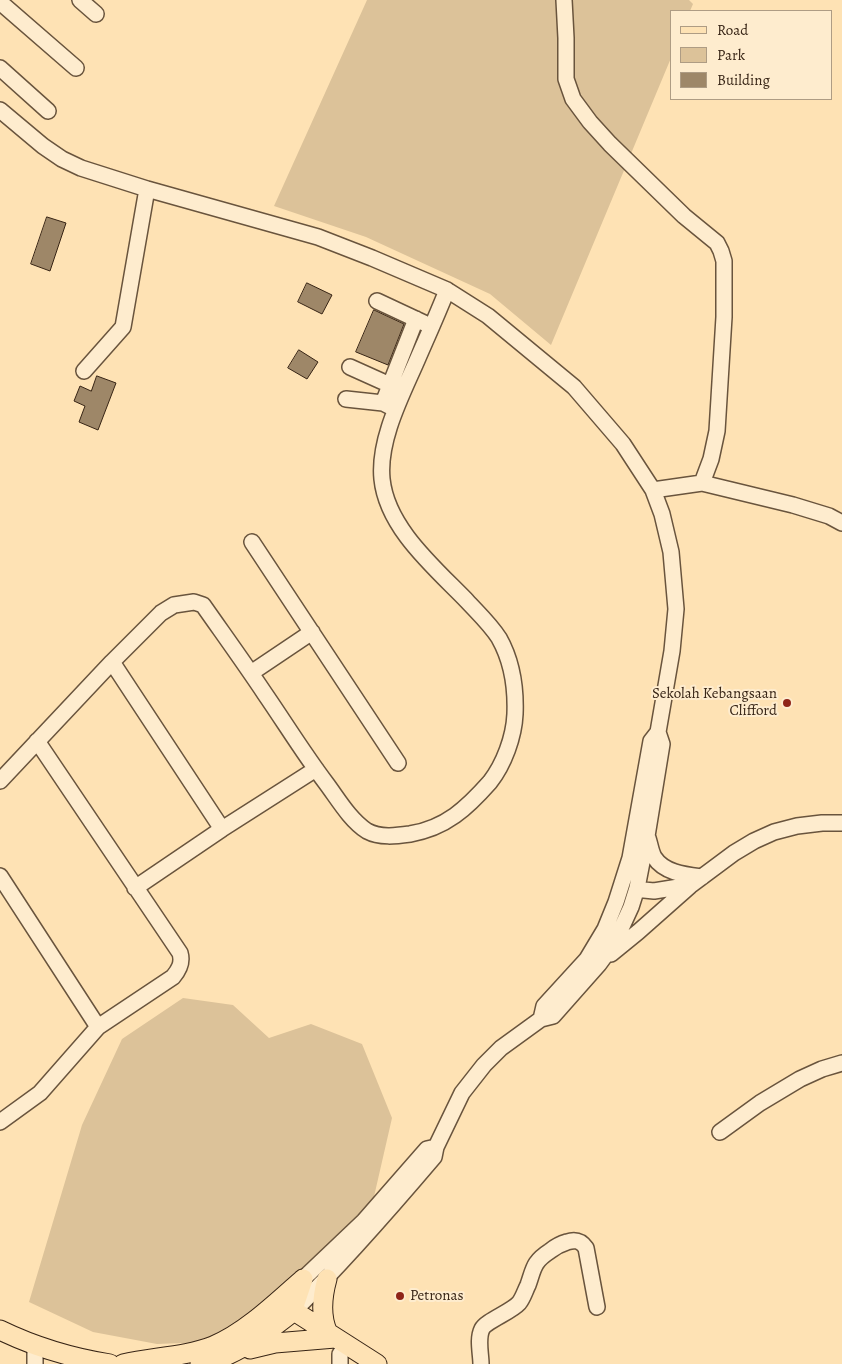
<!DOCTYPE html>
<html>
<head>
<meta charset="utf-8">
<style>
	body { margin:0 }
	#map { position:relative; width:842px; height:1364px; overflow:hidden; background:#fee2b4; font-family:Alegreya,serif }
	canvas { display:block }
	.legend { position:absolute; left:670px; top:10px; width:162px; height:90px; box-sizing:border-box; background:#feecce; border:1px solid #ae9c84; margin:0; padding:6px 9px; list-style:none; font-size:15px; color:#372415 }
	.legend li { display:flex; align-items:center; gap:10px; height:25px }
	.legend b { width:25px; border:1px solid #ae9c84 }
</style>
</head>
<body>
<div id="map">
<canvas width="842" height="1364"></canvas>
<ul class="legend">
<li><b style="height:6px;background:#fee2b4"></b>Road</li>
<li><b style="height:14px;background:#dcc299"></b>Park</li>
<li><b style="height:14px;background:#9e8768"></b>Building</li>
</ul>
</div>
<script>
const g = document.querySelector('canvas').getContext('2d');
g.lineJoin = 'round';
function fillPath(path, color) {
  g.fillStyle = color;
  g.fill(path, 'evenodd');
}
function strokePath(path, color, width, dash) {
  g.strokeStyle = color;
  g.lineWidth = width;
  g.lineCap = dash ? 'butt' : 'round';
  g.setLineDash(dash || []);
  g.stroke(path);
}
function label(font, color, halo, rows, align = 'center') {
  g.font = font + ' Alegreya,serif';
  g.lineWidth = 4;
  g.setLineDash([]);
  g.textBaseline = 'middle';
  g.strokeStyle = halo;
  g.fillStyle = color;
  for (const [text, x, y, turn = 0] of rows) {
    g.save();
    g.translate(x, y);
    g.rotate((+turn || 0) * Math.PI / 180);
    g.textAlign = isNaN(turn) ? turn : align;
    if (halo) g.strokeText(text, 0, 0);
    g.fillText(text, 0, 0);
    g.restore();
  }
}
fillPath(new Path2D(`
	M367 0H689L693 4 690 11H671V58L551 345 490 294 366 237 274 206Z
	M183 998 233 1005 269 1038 311 1024 362 1044 392 1118 373 1201 309 1268 275 1299 209 1342 157 1344 93 1332 29 1302 82 1125 122 1039Z`), '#dcc299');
const building = new Path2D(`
	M47 217 66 223 50 271 31 264Z
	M307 283 332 295 322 314 298 302Z
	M374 310 404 324 388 365 356 352Z
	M299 350 318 362 307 379 288 368Z
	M97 376 116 383 98 430 79 422 85 406 74 401 80 386 91 391Z`);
fillPath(building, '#9e8768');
strokePath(building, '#372415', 1);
const minor = new Path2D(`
	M80 0 96 14
	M564 0 566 38V79L573 99 590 122 610 144 684 216 717 243 721 251 724 261V317L717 431 711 459 702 483
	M0 2 76 68
	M0 68 48 111
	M0 110 43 146 62 159 81 168 147 189 318 237 372 258 447 290 488 316 574 387 623 444 653 490 662 514 671 552 676 609 672 651 658 732 651 741 630 858 616 902 605 929 587 959 544 1006 541 1019
	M377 301 424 323
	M350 367 390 385
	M84 371 123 327 147 189
	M346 399 383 403
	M395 409 383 403 416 319
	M653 490 702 483 793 505 829 516 842 523
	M252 542 398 763
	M112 662 222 829
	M251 673 312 632
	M0 781 112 662 161 613 174 605 194 602 203 605C224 635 245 664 265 694 285 723 304 754 326 783 338 799 350 820 367 831 380 838 396 836 410 834 446 828 467 808 490 782 504 764 514 737 515 714 516 688 512 661 499 638 490 624 478 613 467 601 434 567 387 528 382 479 378 439 403 393 418 358 428 335 438 313 447 290
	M648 838C650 844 651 852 654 857 664 873 686 875 702 877
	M0 876 98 1027 173 977C179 970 183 963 180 953L37 741
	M135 888 222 829 316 769
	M637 888 644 890 654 891 691 885 734 853 754 841 774 832 797 826 822 823H842
	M611 954 638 932 690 886
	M0 1122 40 1093 98 1027
	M720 1132 760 1103 800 1079 822 1069 842 1063
	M303 1279 364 1221 427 1149 436 1147
	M294 1311C344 1262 389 1210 434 1157L436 1147 462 1093 484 1065 501 1048 541 1019 553 1016 599 964 610 949 620 931 631 907 637 888 647 836 662 744 658 732
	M35 1345V1364
	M340 1364V1354L347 1345
	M481 1364C481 1354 477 1339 482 1329 486 1321 511 1312 519 1303 523 1298 525 1291 528 1285 534 1268 533 1262 550 1251 555 1247 560 1244 567 1242 576 1239 581 1241 586 1248L597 1307`);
const major = new Path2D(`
	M327 1279C322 1297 320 1316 328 1333
	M284 1310 294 1311 377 1364
	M0 1330C35 1347 72 1358 110 1364
	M250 1349 275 1343 335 1338
	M123 1364C153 1357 185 1357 213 1346 245 1333 277 1302 303 1279
	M200 1364C208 1362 216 1360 223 1357 249 1346 272 1328 294 1311L295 1303 303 1279`);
strokePath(minor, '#69543d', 18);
strokePath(major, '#372415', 21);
strokePath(minor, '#feecce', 15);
strokePath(major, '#fee2b4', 19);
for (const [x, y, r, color] of [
	[787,703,5,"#8f2418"],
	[400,1296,5,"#8f2418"]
]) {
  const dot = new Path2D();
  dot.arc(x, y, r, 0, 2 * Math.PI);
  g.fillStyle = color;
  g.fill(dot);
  strokePath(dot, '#feecce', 2);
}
label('15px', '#372415', '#feecce', [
	["Sekolah Kebangsaan",777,694],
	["Clifford",777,711],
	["Petronas",410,1296,"left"]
], 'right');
</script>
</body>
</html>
